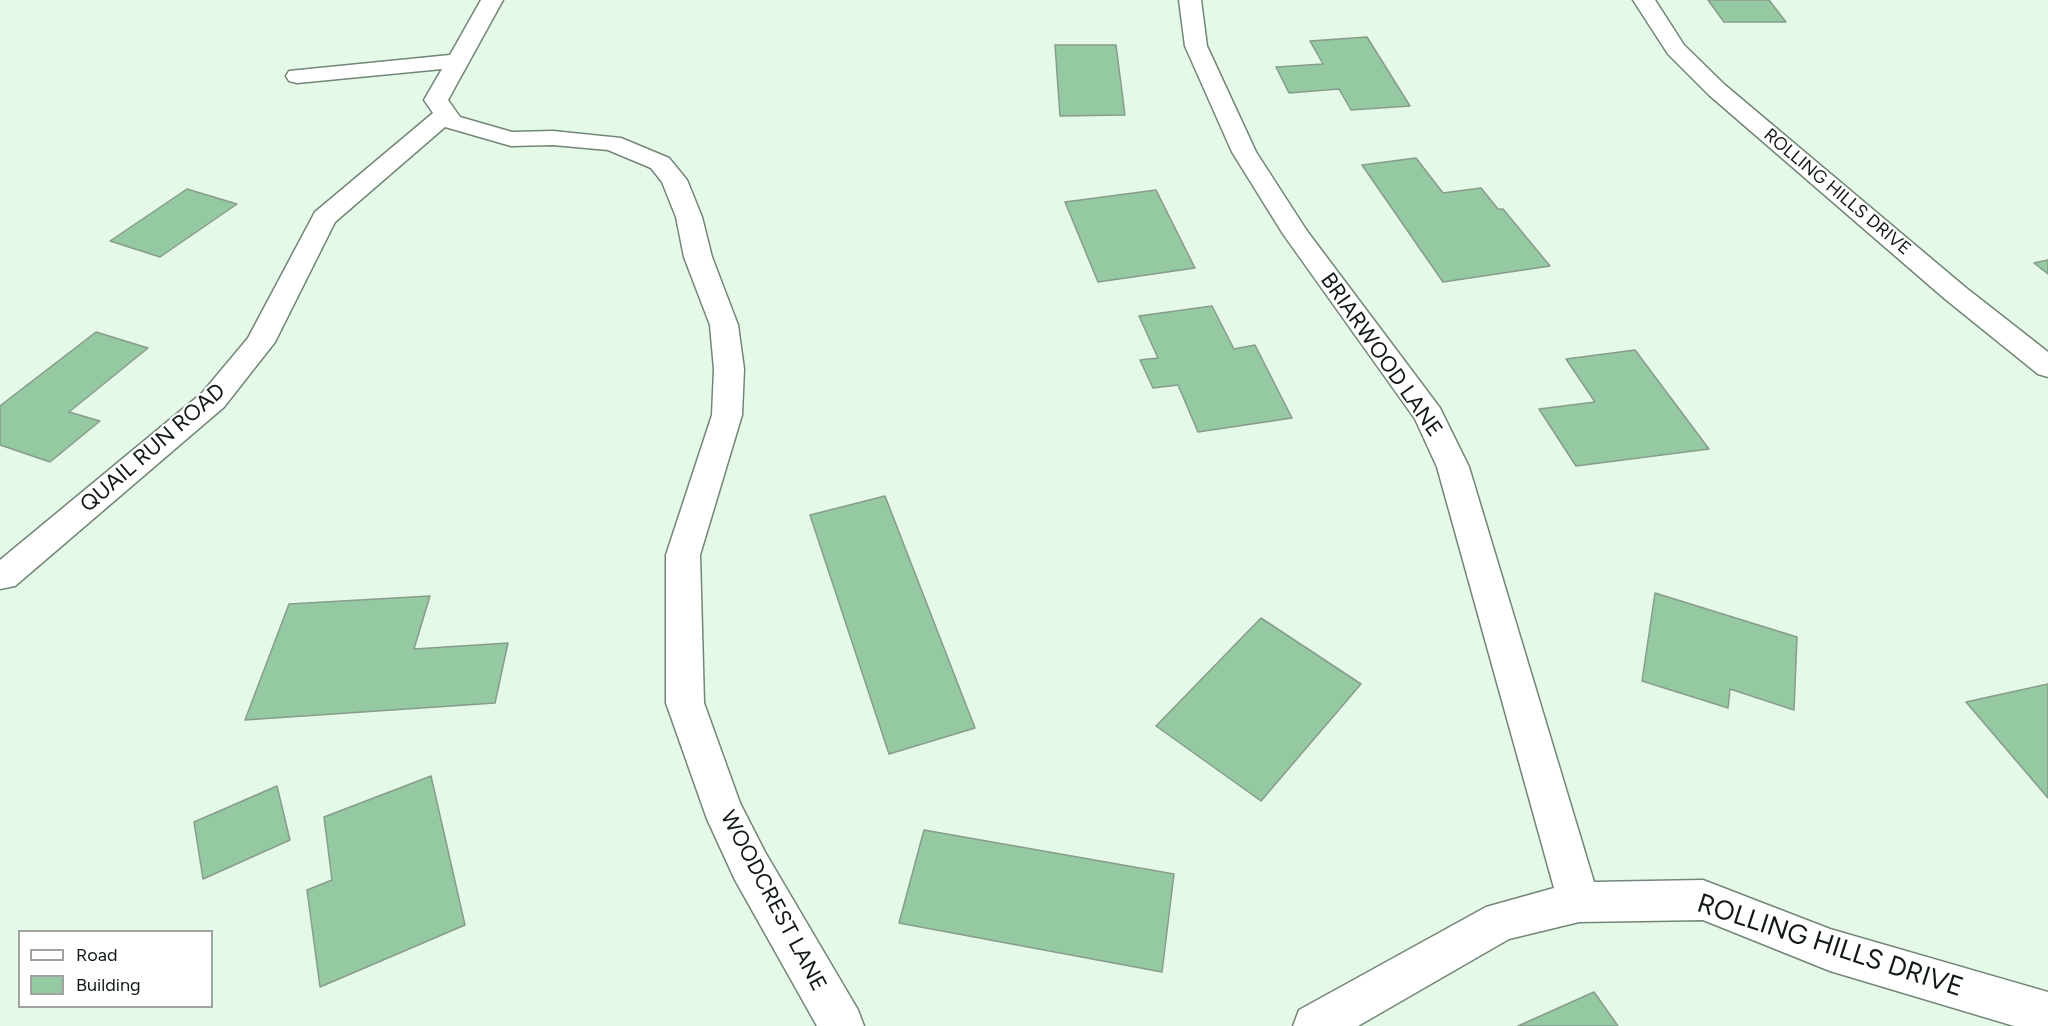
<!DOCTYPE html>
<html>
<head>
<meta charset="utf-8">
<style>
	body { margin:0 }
	#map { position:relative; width:2048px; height:1026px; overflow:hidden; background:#e4f9e8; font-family:Figtree,sans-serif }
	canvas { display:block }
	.legend { position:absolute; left:18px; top:930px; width:195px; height:78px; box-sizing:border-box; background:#fff; border:2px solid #a0a3a1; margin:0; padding:8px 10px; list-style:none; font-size:18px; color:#111913 }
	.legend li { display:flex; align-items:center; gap:12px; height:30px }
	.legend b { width:30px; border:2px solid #a0a3a1 }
</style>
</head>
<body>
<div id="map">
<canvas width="2048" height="1026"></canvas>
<ul class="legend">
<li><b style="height:8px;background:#fff"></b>Road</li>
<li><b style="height:16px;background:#95c9a2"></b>Building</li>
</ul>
</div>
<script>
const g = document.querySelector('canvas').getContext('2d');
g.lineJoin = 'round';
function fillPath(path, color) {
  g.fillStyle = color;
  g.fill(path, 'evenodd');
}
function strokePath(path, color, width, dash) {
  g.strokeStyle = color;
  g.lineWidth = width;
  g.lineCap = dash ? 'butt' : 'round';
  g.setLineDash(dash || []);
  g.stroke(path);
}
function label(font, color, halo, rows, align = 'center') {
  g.font = font + ' Figtree,sans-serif';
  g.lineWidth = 4.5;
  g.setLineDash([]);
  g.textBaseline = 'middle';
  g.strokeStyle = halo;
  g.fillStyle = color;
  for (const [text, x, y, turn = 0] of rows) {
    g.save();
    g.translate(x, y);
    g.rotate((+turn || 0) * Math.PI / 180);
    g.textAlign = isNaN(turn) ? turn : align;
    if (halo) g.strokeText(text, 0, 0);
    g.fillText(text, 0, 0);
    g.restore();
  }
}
const building = new Path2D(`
	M1708 0H1769L1786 22H1724Z
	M1367 37 1410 106 1351 110 1339 89 1289 93 1276 67 1323 64 1310 41Z
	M1055 45H1116L1125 115 1060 116Z
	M1416 158 1443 193 1481 188 1498 209H1503L1550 266 1443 282 1362 165Z
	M187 189 237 204 160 257 110 241Z
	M1156 190 1195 268 1098 282 1065 202Z
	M2048 260V274L2034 263Z
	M1212 306 1234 349 1255 345 1292 418 1198 432 1178 385 1153 388 1140 360 1158 358 1139 316Z
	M96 332 148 348 69 412 100 421 50 462 0 445V406Z
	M1635 350 1709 449 1576 466 1539 409 1595 402 1566 359Z
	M885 496 975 728 889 754 810 515Z
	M1655 593 1797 637 1794 710 1730 689 1728 708 1642 681Z
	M430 596 414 649 508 643 495 703 245 720 289 604Z
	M1261 618 1361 684 1261 801 1156 726Z
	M2048 684V798L1966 702Z
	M431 776 465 925 320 987 307 890 332 880 324 817Z
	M277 786 290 840 203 879 194 822Z
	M924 830 1174 874 1162 972 899 923Z
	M1594 992 1618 1026H1518Z`);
fillPath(building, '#95c9a2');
strokePath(building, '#889c8c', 1.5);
const minor = new Path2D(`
	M481 0H503L448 100 460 117 512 132 553 131 621 138 669 158 687 180 702 217 712 257 738 325 744 369 742 415 700 555 704 703 740 803 765 852 858 1010 864 1026H817L735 880 707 819 666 703V555L712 415 714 369 710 325 684 257 676 217 662 182 651 168 608 150 553 145 511 146 445 127 335 222 275 342 224 407 15 586 0 589V560L202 393 248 338 315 212 433 113 424 100 442 69 297 83 289 81 286 76 289 71 450 55Z
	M1179 0H1201L1207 46 1256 152 1307 231 1440 408 1469 467 1594 882 1703 880 1830 929 2048 992V1026H2014L1830 971 1703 920 1579 922 1509 939 1358 1026H1293L1299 1010 1486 907 1554 888 1437 467 1415 419 1283 234 1232 152 1185 46Z
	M1633 0H1655L1684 45 1725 85 1965 287 2048 352V377L2038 374 1945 299 1709 95 1668 54Z`);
strokePath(minor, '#738677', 3);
fillPath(minor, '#fff');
label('18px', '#111913', '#fff', [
	["ROLLING HILLS DRIVE",1837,192,40]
]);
label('22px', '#111913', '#fff', [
	["BRIARWOOD LANE",1381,355,55],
	["QUAIL RUN ROAD",153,448,-41],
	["WOODCREST LANE",773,901,62]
]);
label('27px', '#111913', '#fff', [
	["ROLLING HILLS DRIVE",1830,946,18]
]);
</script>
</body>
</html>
